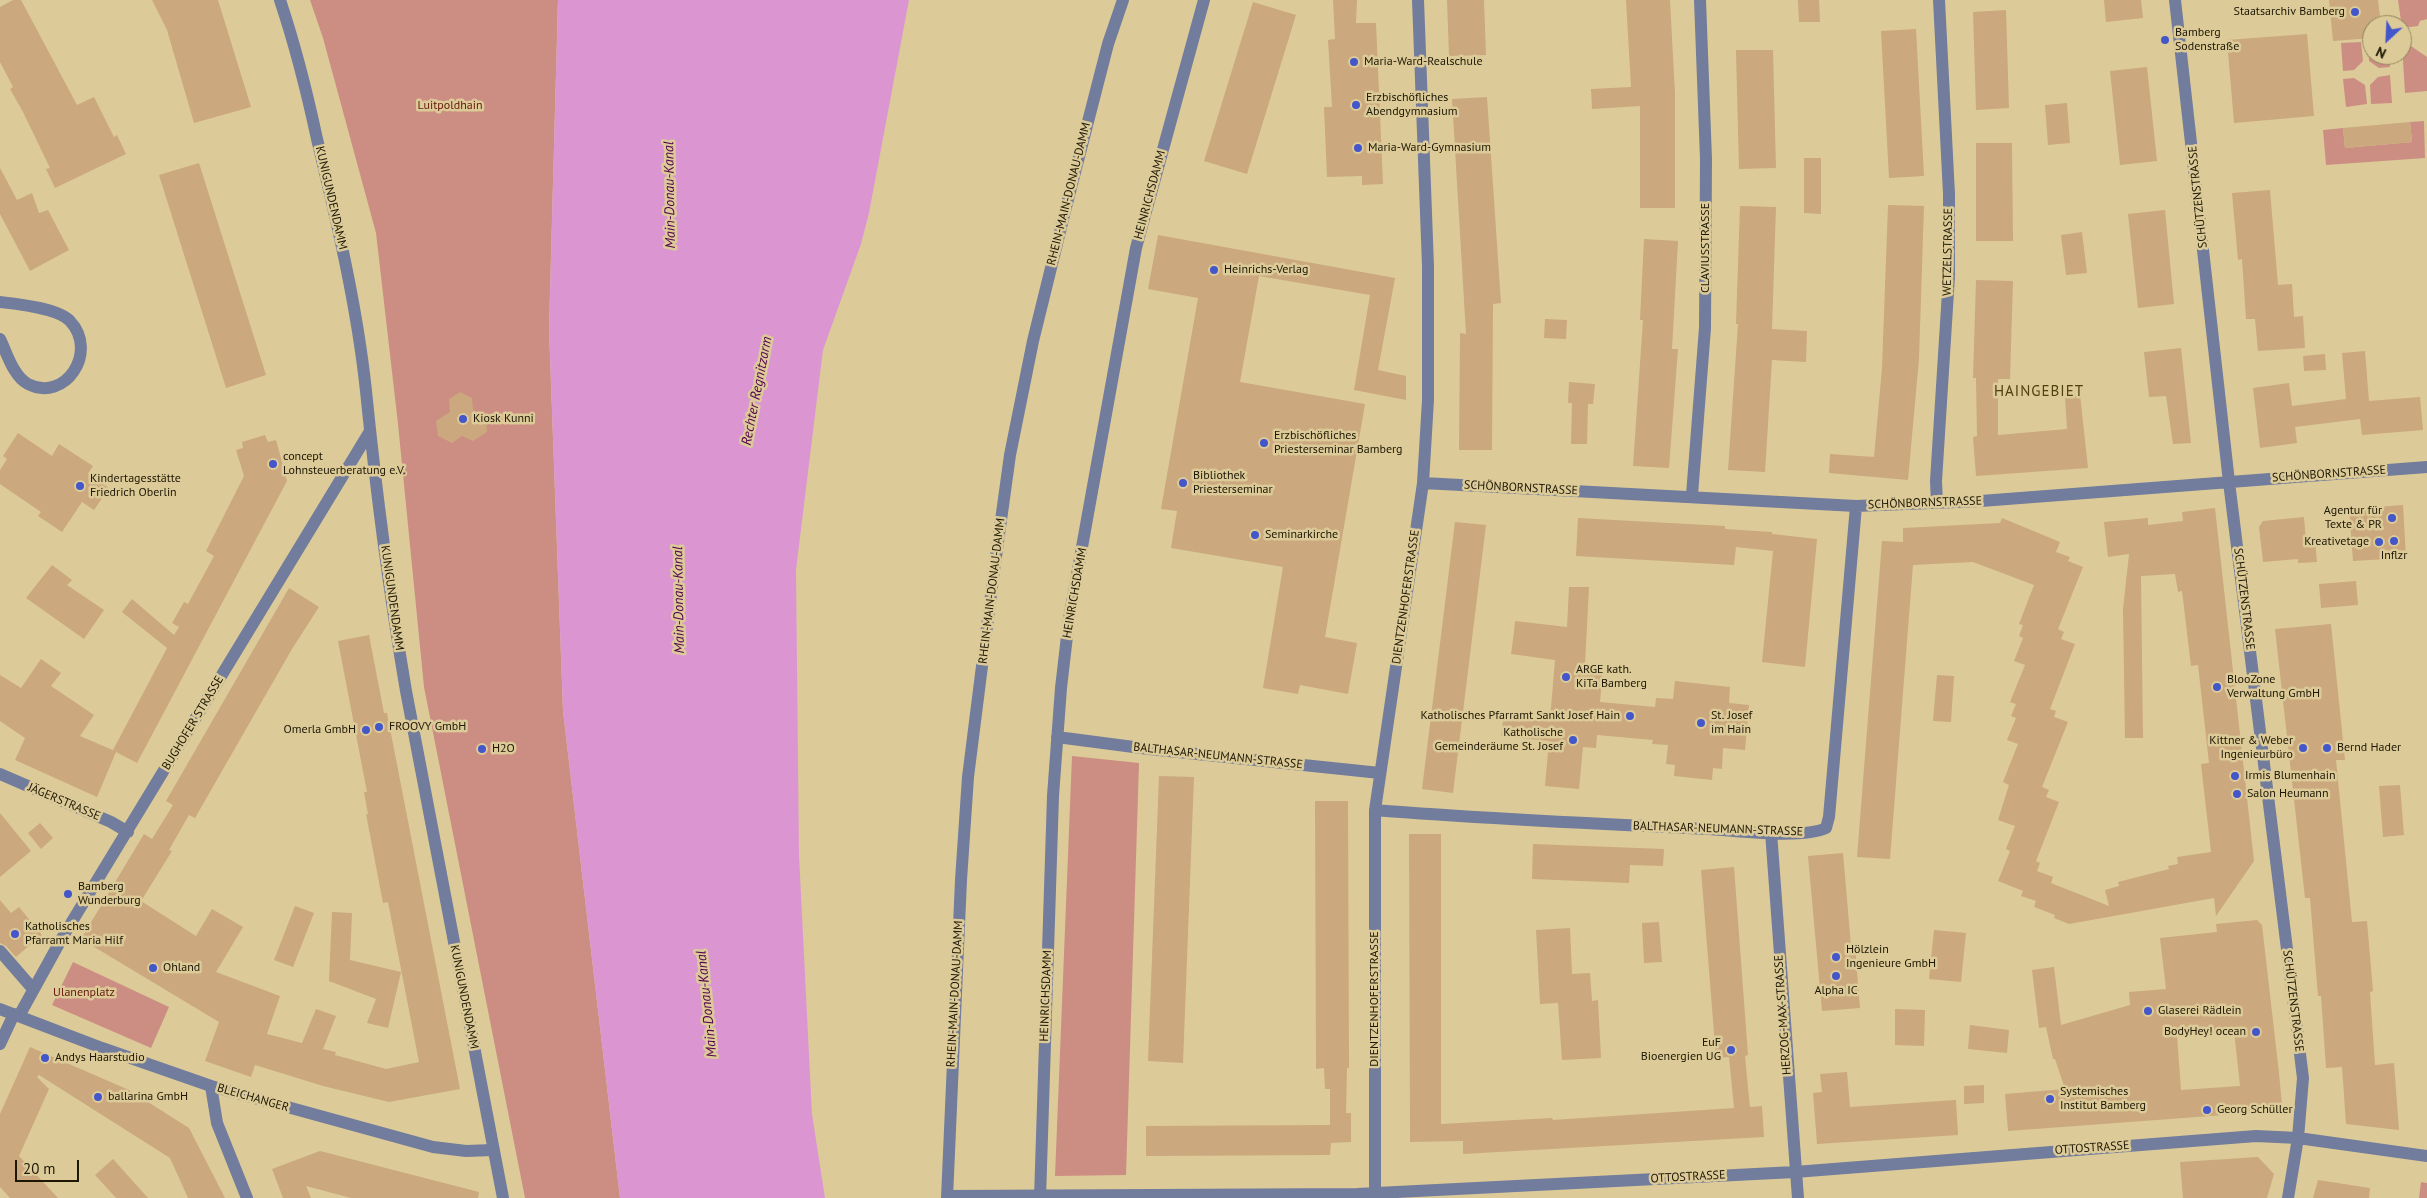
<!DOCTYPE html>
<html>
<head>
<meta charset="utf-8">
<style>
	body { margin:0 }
	#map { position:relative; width:2427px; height:1198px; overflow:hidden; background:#dccb98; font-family:"PT Sans",sans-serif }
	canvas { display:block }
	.north { position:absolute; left:2362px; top:15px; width:50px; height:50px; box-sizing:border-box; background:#dccb98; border:1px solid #90835d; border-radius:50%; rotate:205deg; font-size:14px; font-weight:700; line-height:20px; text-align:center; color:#1d1704 }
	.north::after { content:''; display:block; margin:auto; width:18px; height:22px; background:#4356ca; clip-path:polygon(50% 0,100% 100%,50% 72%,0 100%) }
	.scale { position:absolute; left:15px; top:1160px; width:64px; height:22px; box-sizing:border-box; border:2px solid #1d1704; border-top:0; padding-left:6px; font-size:15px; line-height:18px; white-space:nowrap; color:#1d1704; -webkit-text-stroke:4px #dccb98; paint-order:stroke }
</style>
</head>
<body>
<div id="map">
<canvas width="2427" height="1198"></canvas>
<div class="north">N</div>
<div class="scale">20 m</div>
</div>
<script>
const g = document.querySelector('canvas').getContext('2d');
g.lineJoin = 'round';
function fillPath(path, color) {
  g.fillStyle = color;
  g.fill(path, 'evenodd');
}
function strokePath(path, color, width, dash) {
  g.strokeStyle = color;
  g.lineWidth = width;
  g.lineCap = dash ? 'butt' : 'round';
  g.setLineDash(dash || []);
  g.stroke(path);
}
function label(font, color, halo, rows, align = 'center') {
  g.font = font + ' "PT Sans",sans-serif';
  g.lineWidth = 5;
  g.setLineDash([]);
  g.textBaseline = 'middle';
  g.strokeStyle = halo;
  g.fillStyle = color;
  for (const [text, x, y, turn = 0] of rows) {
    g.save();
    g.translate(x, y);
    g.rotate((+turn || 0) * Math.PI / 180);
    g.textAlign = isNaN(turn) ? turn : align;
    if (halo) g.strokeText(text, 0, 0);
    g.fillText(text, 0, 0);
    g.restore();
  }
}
fillPath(new Path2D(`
	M310 0H558L549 329 563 711 620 1198H525L424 687 398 424 376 233 323 38Z
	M2398 0H2427V19L2420 21 2418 26 2402 28Z
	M2368 41H2372V55H2389L2390 67 2379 68 2369 61Z
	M2361 42 2363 61 2354 70 2343 71 2341 43Z
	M2402 44H2408L2427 57V91L2405 93Z
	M2390 75 2392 103 2371 104 2370 85 2378 77Z
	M2354 78 2365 85 2367 104 2346 107 2343 79Z
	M2424 121 2425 158 2326 165 2323 130 2343 128 2345 148 2412 142 2410 122Z
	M1072 756 1139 763 1126 1175 1055 1176Z
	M73 962 169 1007 151 1048 52 1005Z
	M2421 1182 2427 1183V1198H2419Z`), '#cc8e82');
fillPath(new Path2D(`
	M558 0H909L869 213 861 244 823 350 796 570 799 855 812 1114 825 1198H620L563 711 549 329Z`), '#db96d2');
fillPath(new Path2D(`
	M13 0H21L77 105 94 97 114 137 117 135 126 154 55 188 46 169 50 168 23 112 10 89 13 87 0 62V7Z
	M152 0H218L251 107 194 123 167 30Z
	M1333 0H1357L1356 23H1376L1383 184 1362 185V176L1327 177 1324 107H1332L1328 40 1335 39Z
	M1447 0H1484L1486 55 1449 56Z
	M1626 0H1670L1675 94V208H1640V106L1592 109 1591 89 1631 87Z
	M1798 0H1819L1820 22H1799Z
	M2104 0H2141L2143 18 2106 22Z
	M2329 0H2378L2381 25H2372V38L2333 41Z
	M1253 2 1296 15 1247 174 1204 161Z
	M2006 10 2009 108 1976 110 1973 12Z
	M1916 29 1924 176 1889 178 1881 31Z
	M2307 34 2314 116 2234 123 2227 40Z
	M1736 50H1773L1776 168 1739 169Z
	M2147 67 2157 161 2120 165 2110 71Z
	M1487 97 1501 303 1493 304 1492 450H1459L1460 333 1466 334 1452 99Z
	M2067 103 2070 143 2048 145 2045 105Z
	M2410 122 2412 142 2345 148 2343 128Z
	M1976 143H2012L2013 241H1976Z
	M1804 158H1821V214L1804 213Z
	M199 163 266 375 226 388 159 175Z
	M0 168 17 200 32 193 39 213 48 210 69 250 30 271 0 214Z
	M2270 190 2278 285 2292 284 2294 317 2303 316 2305 348 2258 351 2255 319H2246L2242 259 2238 260 2232 193Z
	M1888 205 1924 206 1919 359 1908 480 1829 473 1830 454 1874 457 1882 368Z
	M1740 206 1776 207 1772 329 1807 331 1806 362 1772 360 1765 472 1728 470 1738 324H1736Z
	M2165 210 2174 304 2138 308 2128 214Z
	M2082 232 2087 273 2066 275 2061 235Z
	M1158 235 1395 278 1378 370 1406 376V400L1354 390 1370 295 1259 276 1240 382 1365 404 1325 637 1357 643 1348 694 1300 685 1298 694 1263 688 1283 567 1171 548 1177 511 1161 509 1198 298 1148 289Z
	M1644 239 1678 241 1672 349H1678L1669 468 1633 466 1643 320H1640Z
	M1976 280 2013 281 2010 379H1998V435L2067 429 2065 397 2080 395 2088 468 1976 476 1973 437 1977 436 1976 378H1973Z
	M1545 319 1567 320 1566 339 1544 338Z
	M2181 348 2191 443 2173 444 2166 396 2149 397 2144 352Z
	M2365 351 2369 401 2420 397 2423 430 2362 435 2360 419 2295 427 2297 443 2260 448 2253 388 2289 383 2292 406 2346 399 2342 353Z
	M2325 354 2326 370 2304 371 2303 356Z
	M1569 382 1595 384 1593 404H1588L1587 444H1571L1572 403H1568Z
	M460 392 472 398 473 410 486 417 487 432 473 441 462 436 452 443 438 436 436 421 450 412 449 399Z
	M18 433 52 456 59 444 93 466 88 474 109 488 94 510 82 502 62 532 38 516 41 512 0 484V470L7 459 3 456Z
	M265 435 268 442 276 440 287 481 137 763 116 752 97 797 15 760 25 738 0 721V675L21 688 41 659 61 673 51 686 94 715 80 736 115 751 113 750 167 648 122 612 132 599 174 635 179 627 172 623 184 602 188 604 214 556 206 551 244 476 236 450 243 448 242 442Z
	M2403 505 2406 558 2353 561 2349 509Z
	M2215 508 2254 861 2216 916 2214 898 2069 924 2054 918 2055 915 2034 907 2036 901 2021 896 2023 891 1998 881 2010 851 2006 849 2015 826 1998 820 2009 785 2003 782 2018 744 2007 740 2016 718 2011 716 2016 704 2010 702 2025 665 2014 661 2023 638 2019 636 2023 625 2019 624 2034 585 1973 562 1913 565 1890 859 1857 857 1882 541 1903 542V528L2000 523 2002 518 2060 542 2056 552 2070 557 2068 561 2083 567 2058 629 2064 632 2061 639 2075 644 2050 709 2056 711 2054 717 2068 722 2042 787 2049 790 2046 797 2059 802 2036 861 2040 863 2037 871 2053 877 2051 883 2109 906 2105 890 2119 886 2118 882 2169 869 2168 866 2178 864 2177 857 2211 852 2201 764 2209 763 2198 665 2191 666 2182 591 2178 592 2175 574 2141 576 2143 738H2125L2123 609 2129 554 2108 557 2104 522 2148 518V525L2183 521 2182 512Z
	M2304 517 2306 541 2315 540 2317 562 2298 563V559L2263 562 2259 527 2263 521Z
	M1578 518 1725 526V529L1772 532V534L1817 539 1805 667 1762 662 1773 551 1736 547 1734 565 1576 556Z
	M1455 522 1486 525 1453 793 1422 789Z
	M52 565 72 580 67 585 104 610 84 639 26 598Z
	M2356 581 2358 605 2321 608 2319 584Z
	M1569 587H1589L1585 665 1603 667 1600 702 1655 707 1656 698 1673 699 1675 681 1730 687 1729 703 1749 705 1745 750 1723 748 1722 769 1713 768 1712 780 1674 776 1675 765 1666 764 1668 745 1652 744 1653 740 1597 735 1596 748 1583 747 1579 789 1545 786 1549 741 1501 736 1504 713 1550 719 1555 660 1511 654 1514 632 1515 621 1567 627Z
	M289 588 319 607 292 649 195 818 189 815 169 850 172 851 141 901 196 936 212 909 243 927 216 972 280 996 267 1034 302 1043 316 1009 336 1016 323 1049 336 1052 335 1055 386 1069 419 1062 388 902 383 903 366 814H368L364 792H367L338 641 369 635 384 713H387L460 1089 389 1102 323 1086 255 1065 251 1077 205 1061 219 1022 81 939 144 834 152 839 173 805 166 801Z
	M2331 624 2345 760H2336L2352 922 2367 921 2373 991 2370 992 2375 1065 2394 1063 2399 1130 2346 1124 2342 1067 2326 1068 2321 996H2318L2310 898H2305L2275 629Z
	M1937 675 1954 676 1951 722 1933 721Z
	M1159 776 1194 777 1183 1063 1148 1061Z
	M2400 785 2404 835 2383 837 2379 786Z
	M1315 801H1348L1349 1068H1347L1346 1113H1351V1142L1331 1143 1330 1155 1146 1156V1126L1330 1125V1089H1325L1324 1068 1316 1069Z
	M0 813 31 851 0 877Z
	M40 823 53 838 41 849 28 833Z
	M1409 834H1441V1124L1552 1118 1553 1120 1734 1108 1729 1057 1716 1058 1701 870 1734 867 1748 1055 1745 1056 1748 1088 1750 1107 1762 1106 1764 1137 1463 1154V1141L1410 1142Z
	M1533 844 1664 849 1663 866 1630 865 1629 883 1532 879Z
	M1843 853 1851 946H1855L1860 1008 1822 1011 1808 856Z
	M0 900 11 913 19 907 42 935 16 957 6 946 0 943Z
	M295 906 314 913 293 967 274 960Z
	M332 912 352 913 350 960 401 972 388 1028 367 1023 376 999 329 981Z
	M2257 920 2262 925 2279 1073 2282 1105 2278 1111 2008 1131 2005 1094 2065 1089 2055 1059H2053L2046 1027 2039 1028 2032 970 2054 967 2061 1025 2130 1005 2129 992 2166 989 2160 938 2217 932 2216 924ZM2234 1031 2240 1086 2181 1090 2177 1035Z
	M1659 922 1662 962 1644 963 1642 923Z
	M1570 928 1572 974 1590 973 1592 1001 1598 1000 1601 1058 1562 1060 1558 1003 1540 1004 1536 930Z
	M1934 930 1966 933 1961 982 1929 979Z
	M1895 1009 1925 1010 1924 1046 1895 1045Z
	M1970 1025 2009 1030 2007 1053 1968 1049Z
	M30 1047 129 1090 189 1128 225 1198H188L170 1158 39 1075 37 1077 49 1089 19 1156 58 1198H10L0 1187V1114Z
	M1847 1072 1850 1107 1956 1100 1958 1135 1817 1144 1813 1093 1822 1092 1820 1074Z
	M1984 1085V1103L1964 1104V1086Z
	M320 1151 479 1192 478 1198H351L306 1186 311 1198H283L272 1169Z
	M2258 1157 2274 1174 2267 1198H2183L2180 1162Z
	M113 1159 148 1198H116L95 1175Z
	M2318 1180 2370 1188 2369 1198H2313Z`), '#cba87e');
strokePath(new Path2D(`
	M280 0C295 45 307 92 317 139 337 222 357 306 366 391 376 491 389 591 406 691L503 1198
	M2175 0 2229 482 2303 1078 2298 1138 2288 1198
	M0 302C17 304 58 308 70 321 99 352 65 403 28 384 13 376 7 353 0 339
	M1423 483 1856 506 1981 501 2427 467
	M1692 495 1705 328 1706 159 1700 0
	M1937 503 1936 481 1949 276V194L1939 0
	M1057 737 1149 749 1380 773
	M0 774 111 822 128 832
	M1375 810C1487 819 1598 824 1709 829 1736 831 1804 839 1826 828L1829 817 1856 506
	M1771 832 1798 1198
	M0 951 33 989
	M0 1009 102 1048 211 1086 433 1147 466 1151 493 1150
	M19 1016 62 938 370 431
	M0 1044 14 1014
	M211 1086 217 1123 247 1198
	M947 1196 1357 1194 1795 1172 2256 1136 2298 1138 2427 1156
	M947 1198 961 880 968 777 994 571 1010 455 1033 341 1065 211 1108 44 1123 0
	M1040 1198 1053 796 1061 688 1069 619 1136 248 1204 0
	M1375 1198V810L1423 483 1428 400V266L1418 0`), '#727c9c', 12);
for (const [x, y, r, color] of [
	[2355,12,5,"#4356ca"],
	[2165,40,5,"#4356ca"],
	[1354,62,5,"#4356ca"],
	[1356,105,5,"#4356ca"],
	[1358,148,5,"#4356ca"],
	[1214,270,5,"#4356ca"],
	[463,419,5,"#4356ca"],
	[1264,443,5,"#4356ca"],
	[273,464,5,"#4356ca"],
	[1183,483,5,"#4356ca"],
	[80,486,5,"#4356ca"],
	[2392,518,5,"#4356ca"],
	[1255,535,5,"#4356ca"],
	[2394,541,5,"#4356ca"],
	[2379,542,5,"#4356ca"],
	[1566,677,5,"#4356ca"],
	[2217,687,5,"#4356ca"],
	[1630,716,5,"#4356ca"],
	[1701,723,5,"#4356ca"],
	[379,727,5,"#4356ca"],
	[366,730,5,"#4356ca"],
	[1573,740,5,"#4356ca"],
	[2303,748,5,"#4356ca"],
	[2327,748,5,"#4356ca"],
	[482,749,5,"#4356ca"],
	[2235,776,5,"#4356ca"],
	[2237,794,5,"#4356ca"],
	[68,894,5,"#4356ca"],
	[15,934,5,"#4356ca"],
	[1836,957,5,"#4356ca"],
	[153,968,5,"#4356ca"],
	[1836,976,5,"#4356ca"],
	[2148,1011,5,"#4356ca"],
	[2256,1032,5,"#4356ca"],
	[1731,1050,5,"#4356ca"],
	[45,1058,5,"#4356ca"],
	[98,1097,5,"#4356ca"],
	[2050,1099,5,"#4356ca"],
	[2207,1110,5,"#4356ca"]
]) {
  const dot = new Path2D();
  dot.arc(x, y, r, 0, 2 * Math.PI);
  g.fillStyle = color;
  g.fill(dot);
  strokePath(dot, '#dccb98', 2);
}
label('12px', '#1d1704', '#dccb98', [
	["Staatsarchiv Bamberg",2345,12,"right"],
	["Bamberg",2175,33],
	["Sodenstraße",2175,47],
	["Maria-Ward-Realschule",1364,62],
	["Erzbischöfliches",1366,98],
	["Abendgymnasium",1366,112],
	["Maria-Ward-Gymnasium",1368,148],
	["Heinrichs-Verlag",1224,270],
	["Kiosk Kunni",473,419],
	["Erzbischöfliches",1274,436],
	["Priesterseminar Bamberg",1274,450],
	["concept",283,457],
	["Lohnsteuerberatung e.V.",283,471],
	["Bibliothek",1193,476],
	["Priesterseminar",1193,490],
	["Kindertagesstätte",90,479],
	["Friedrich Oberlin",90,493],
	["Agentur für",2382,511,"right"],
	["Texte & PR",2382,525,"right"],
	["Seminarkirche",1265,535],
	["Kreativetage",2369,542,"right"],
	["Inflzr",2394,556,"center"],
	["ARGE kath.",1576,670],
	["KiTa Bamberg",1576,684],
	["BlooZone",2227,680],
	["Verwaltung GmbH",2227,694],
	["Katholisches Pfarramt Sankt Josef Hain",1620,716,"right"],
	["St. Josef",1711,716],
	["im Hain",1711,730],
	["FROOVY GmbH",389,727],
	["Omerla GmbH",356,730,"right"],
	["Katholische",1563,733,"right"],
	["Gemeinderäume St. Josef",1563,747,"right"],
	["Kittner & Weber",2293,741,"right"],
	["Ingenieurbüro",2293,755,"right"],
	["Bernd Hader",2337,748],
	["H2O",492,749],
	["Irmis Blumenhain",2245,776],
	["Salon Heumann",2247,794],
	["Bamberg",78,887],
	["Wunderburg",78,901],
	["Katholisches",25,927],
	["Pfarramt Maria Hilf",25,941],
	["Hölzlein",1846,950],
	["Ingenieure GmbH",1846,964],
	["Ohland",163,968],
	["Alpha IC",1836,991,"center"],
	["Glaserei Rädlein",2158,1011],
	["BodyHey! ocean",2246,1032,"right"],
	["EuF",1721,1043,"right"],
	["Bioenergien UG",1721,1057,"right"],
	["Andys Haarstudio",55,1058],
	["Systemisches",2060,1092],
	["Institut Bamberg",2060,1106],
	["ballarina GmbH",108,1097],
	["Georg Schüller",2217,1110]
], 'left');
label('12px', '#67170c', '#dccb98', [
	["Luitpoldhain",450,106],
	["Ulanenplatz",84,993]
]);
label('12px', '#1d1704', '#dccb98', [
	["RHEIN-MAIN-DONAU-DAMM",1069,194,-76],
	["HEINRICHSDAMM",1150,195,-75],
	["SCHÜTZENSTRASSE",2198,197,-96],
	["KUNIGUNDENDAMM",331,198,77],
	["CLAVIUSSTRASSE",1706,248,-90],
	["WETZELSTRASSE",1948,252,-89],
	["SCHÖNBORNSTRASSE",2329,474,-4],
	["SCHÖNBORNSTRASSE",1521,488,3],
	["SCHÖNBORNSTRASSE",1925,503,-2],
	["RHEIN-MAIN-DONAU-DAMM",992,591,-83],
	["HEINRICHSDAMM",1075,593,-80],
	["DIENTZENHOFERSTRASSE",1406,597,-82],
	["KUNIGUNDENDAMM",392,598,82],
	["SCHÜTZENSTRASSE",2244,599,83],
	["BUGHOFER STRASSE",193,723,-59],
	["BALTHASAR-NEUMANN-STRASSE",1218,756,6],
	["JÄGERSTRASSE",64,802,23],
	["BALTHASAR-NEUMANN-STRASSE",1718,829,2],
	["RHEIN-MAIN-DONAU-DAMM",955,994,-87],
	["HEINRICHSDAMM",1046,996,-88],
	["KUNIGUNDENDAMM",464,997,79],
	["DIENTZENHOFERSTRASSE",1375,999,-90],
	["SCHÜTZENSTRASSE",2293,1001,83],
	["HERZOG-MAX-STRASSE",1783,1015,-94],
	["BLEICHANGER",253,1098,16],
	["OTTOSTRASSE",2092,1148,-4],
	["OTTOSTRASSE",1688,1177,-3]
]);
label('italic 14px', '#560051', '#dccb98', [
	["Main-Donau-Kanal",670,195,-91],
	["Rechter Regnitzarm",757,391,-79],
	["Main-Donau-Kanal",679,600,-91],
	["Main-Donau-Kanal",707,1004,-96]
]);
g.letterSpacing = '1px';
label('15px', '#50400e', '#dccb98', [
	["HAINGEBIET",2039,392]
]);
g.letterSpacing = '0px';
</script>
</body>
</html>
